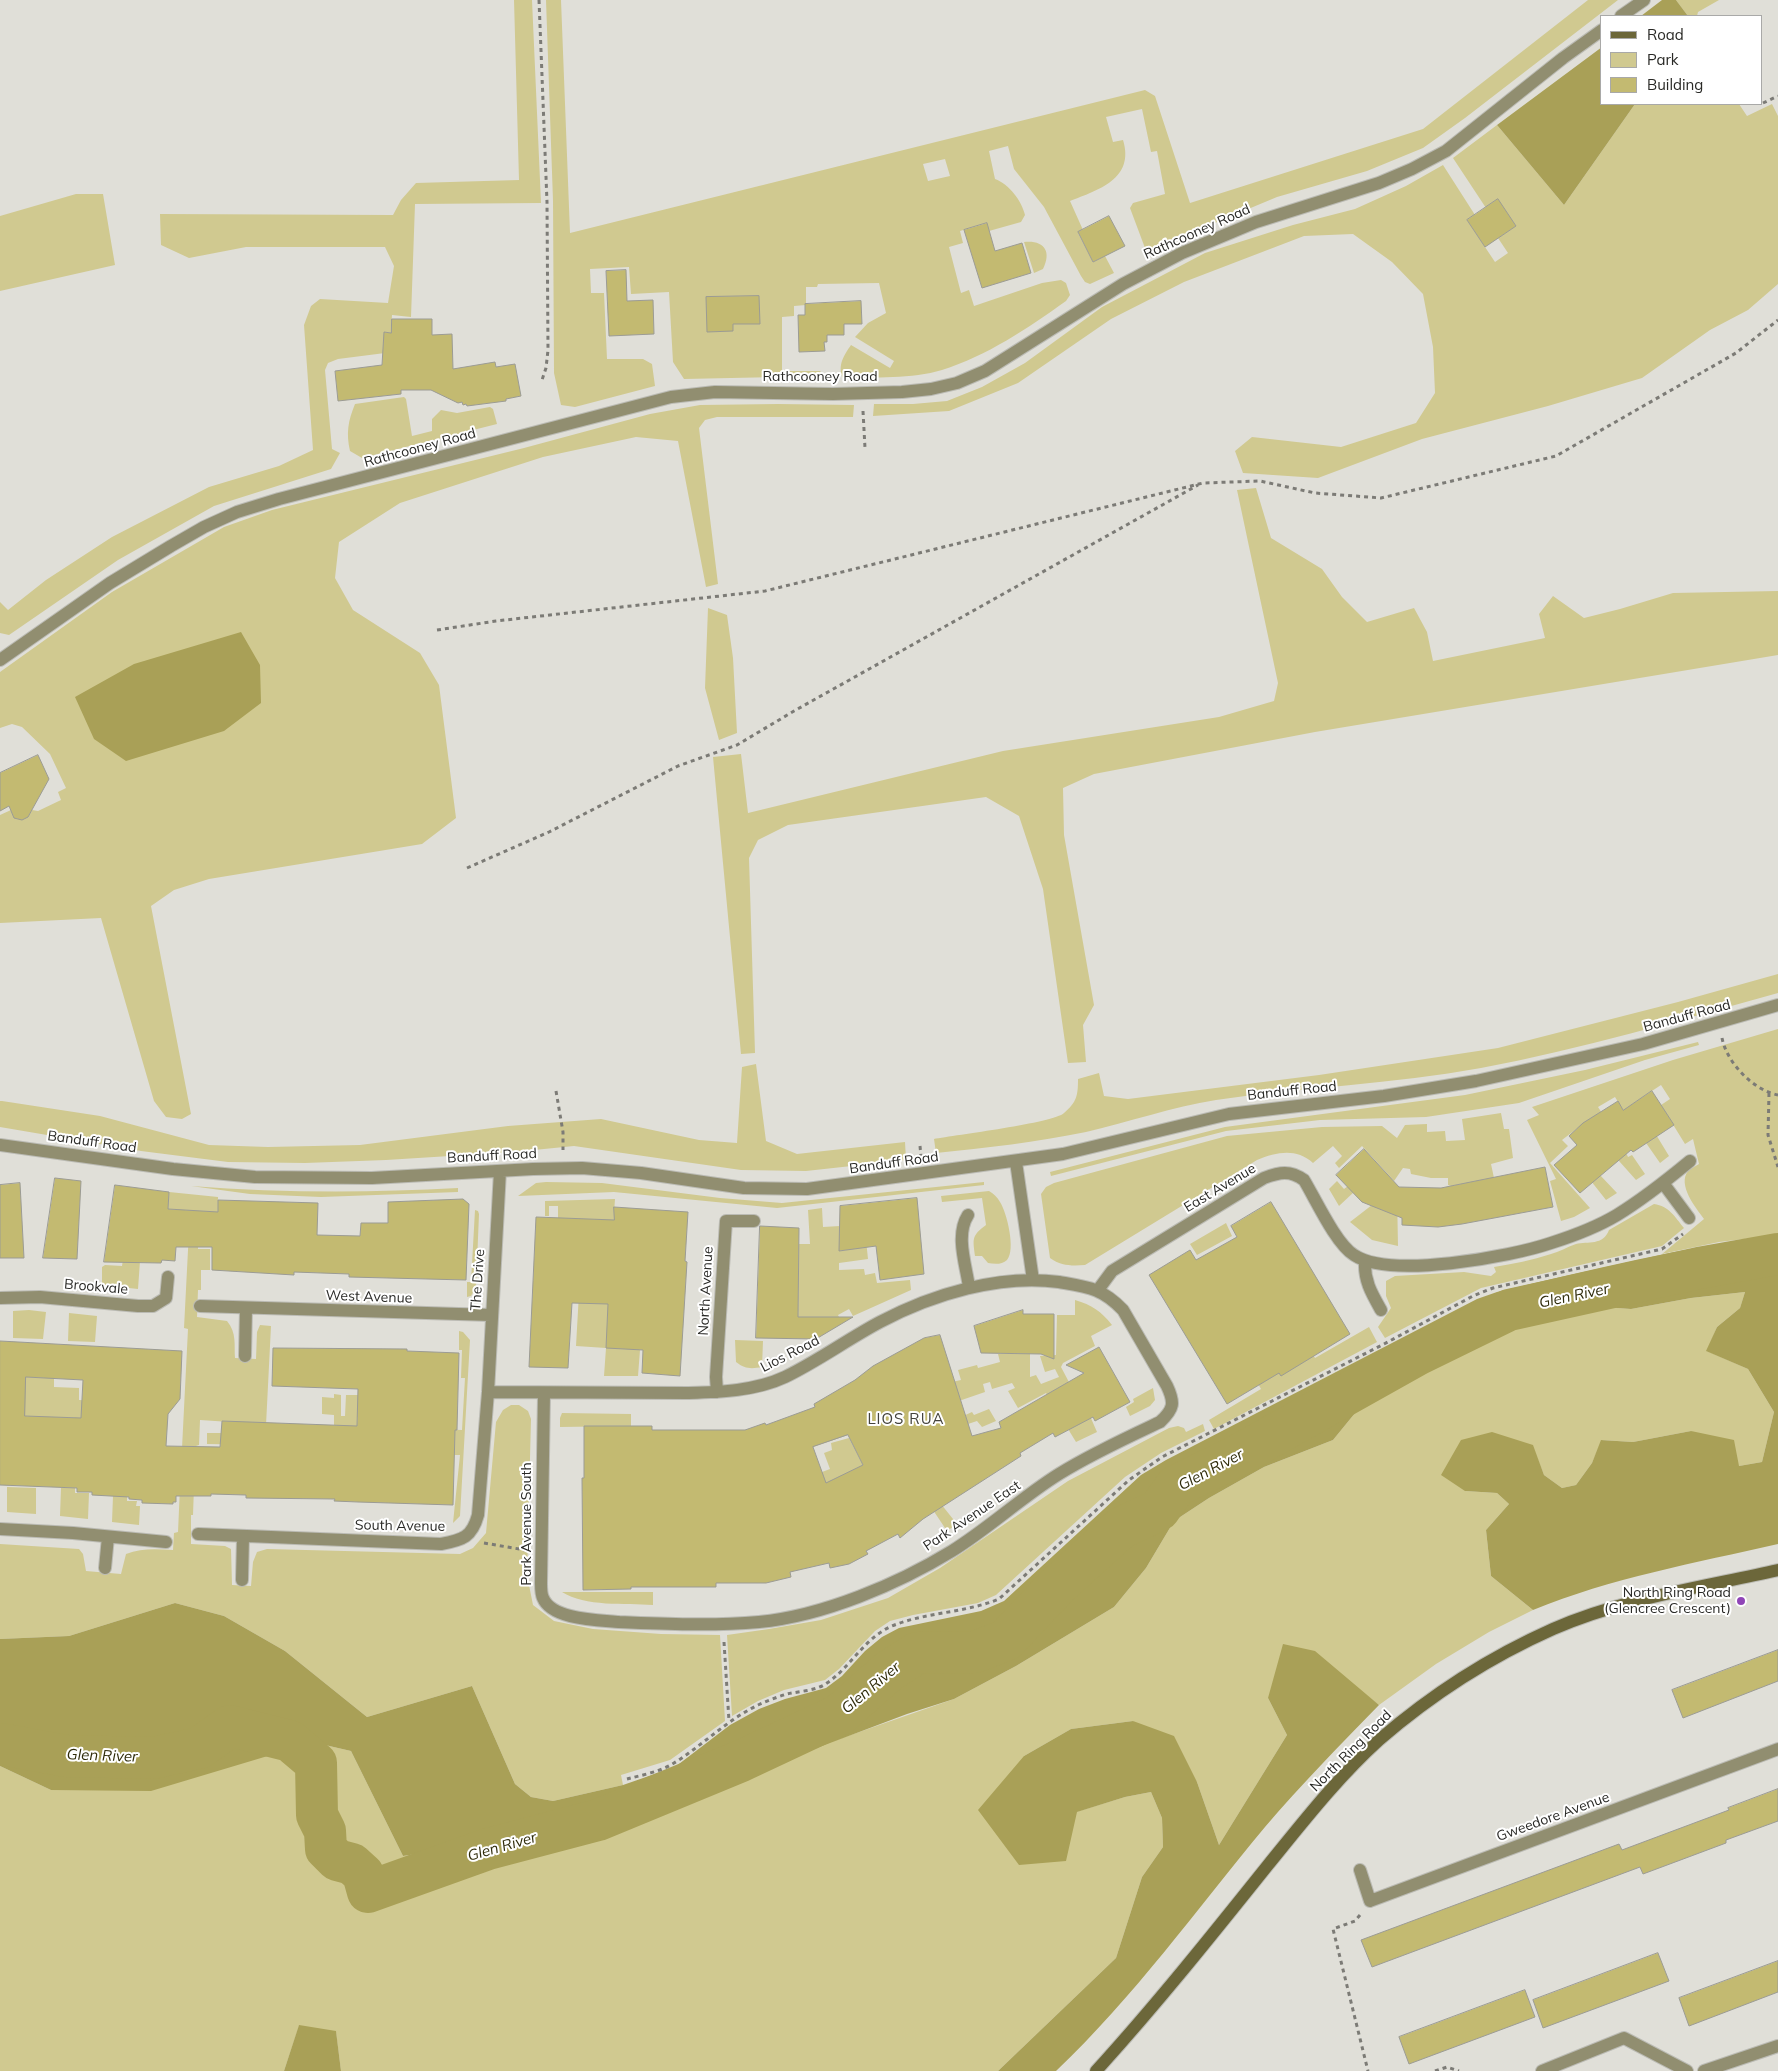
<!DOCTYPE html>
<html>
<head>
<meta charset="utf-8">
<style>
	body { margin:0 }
	#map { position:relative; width:1778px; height:2071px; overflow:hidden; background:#e0dfd8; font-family:Mulish,sans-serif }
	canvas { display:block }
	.legend { position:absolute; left:1600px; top:15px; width:162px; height:90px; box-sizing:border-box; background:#fff; border:1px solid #a9a9a8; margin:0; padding:6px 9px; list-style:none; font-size:15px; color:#292926 }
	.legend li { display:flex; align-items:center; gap:10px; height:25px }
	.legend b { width:25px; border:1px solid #a9a9a8 }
</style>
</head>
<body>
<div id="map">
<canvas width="1778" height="2071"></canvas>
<ul class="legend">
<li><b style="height:6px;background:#6c673a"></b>Road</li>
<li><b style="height:14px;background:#d0c990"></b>Park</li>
<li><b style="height:14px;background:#c3ba71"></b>Building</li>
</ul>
</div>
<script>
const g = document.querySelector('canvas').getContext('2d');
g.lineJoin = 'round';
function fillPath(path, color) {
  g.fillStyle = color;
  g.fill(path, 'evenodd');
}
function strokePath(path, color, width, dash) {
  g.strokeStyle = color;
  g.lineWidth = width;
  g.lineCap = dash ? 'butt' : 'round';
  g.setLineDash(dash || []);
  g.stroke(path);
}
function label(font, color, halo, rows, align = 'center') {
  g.font = font + ' Mulish,sans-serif';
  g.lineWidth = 4;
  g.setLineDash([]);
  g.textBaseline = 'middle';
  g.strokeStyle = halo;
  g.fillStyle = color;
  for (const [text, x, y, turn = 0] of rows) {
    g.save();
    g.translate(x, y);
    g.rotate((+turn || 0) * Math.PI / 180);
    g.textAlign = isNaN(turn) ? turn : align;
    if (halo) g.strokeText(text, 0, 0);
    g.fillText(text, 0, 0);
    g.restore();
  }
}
fillPath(new Path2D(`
	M514 0H532L541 203 415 204 411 317 392 315 391 333 385 332V353L338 359 328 363 325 370 332 449 340 453 331 469 214 506 118 560 9 635 0 633V602L8 610 46 580 112 537 209 487 279 466 313 450 304 325 311 306 320 299 388 303 394 266 385 247H246L189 258 161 245 160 214 393 215 401 200 416 183 519 180Z
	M546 0H561L570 233 1145 90 1155 96 1190 203 1423 129 1588 0H1618L1465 118 1423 148 1367 171 1277 197 1186 235 1154 252 1145 248 1130 208 1133 203 1165 194 1157 151 1151 152 1142 109 1106 117 1113 142 1123 140C1135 179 1098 190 1070 201L1083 230 1078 233 1093 262 1105 256 1114 273 1090 284 1085 282 1081 276 1044 207 1014 169 1008 146 989 151 995 179C1009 184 1022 201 1025 215L1021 222 989 231 986 223 960 231 963 243 949 247 961 293 969 290 974 306 1042 283 1061 280 1066 283 1070 295 1066 301C1028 328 987 356 942 370 912 379 874 377 843 378 837 366 844 355 851 345L890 368 894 361 855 337 868 323 886 313 879 283 818 284 817 287H806V305L794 306V316L782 317V371H820L825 376 684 379 673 362 669 292 631 294 629 267 590 269 591 293H604L607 359H643L652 364 655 386 575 407 561 405 554 373 553 201ZM945 159 950 176 928 181 923 164Z
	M1676 0H1719L1698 12 1697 16H1688Z
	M1635 104H1739L1747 116 1772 104 1778 116V284L1748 310 1710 330 1642 378 1548 406 1422 439 1318 478 1243 473 1235 451 1252 437 1341 447 1416 423 1435 393 1433 347 1423 294 1392 262 1353 234 1304 236 1184 282 1111 319 1018 383 949 411 873 416 874 404H913L947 401 982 387 1025 363 1102 307 1205 253 1293 225 1355 209 1406 186 1443 165 1475 215 1467 220 1495 262 1508 253 1498 238 1516 226 1498 200 1486 208 1453 158 1497 125 1564 205Z
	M76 194H103L115 265 0 291V216Z
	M1024 242C1044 240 1052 251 1043 269L1034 273Z
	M404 397 406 399 412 436 432 431V419L441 410 457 413 490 407 493 409 497 424 362 458 350 451C346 433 348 421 355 404Z
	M778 404 854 405 853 417H717L705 420 699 428 718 584 706 587 678 441 636 437 543 457 400 503 339 542 335 578 353 610 420 653 439 685 456 818 422 844 209 879 174 890 151 906 191 1114 182 1119 166 1117 154 1101 101 918 0 923V815L11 810 15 818C24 820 28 818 32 810L38 811 61 800 58 792 66 788 50 754 22 727 12 724 0 728V672L112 592 224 527 272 510 524 448 650 414 700 405Z
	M1256 488 1271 538 1322 569 1342 597 1367 622 1414 608 1427 632 1433 661 1545 638 1539 614 1553 596 1584 618 1620 609 1673 593 1778 591V655L1315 732 1094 774 1063 788 1064 835 1094 1005 1083 1025 1086 1062 1068 1063 1043 889 1019 816 986 797 788 825 758 840 749 858 755 1053 741 1054 713 757 741 754 748 813 1003 751 1219 717 1274 701 1278 683 1237 490Z
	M708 608 727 615 733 658 737 733 719 740 705 688Z
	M1778 974V993C1680 1020 1582 1049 1481 1068 1393 1084 1304 1087 1216 1100 1172 1107 1129 1122 1086 1132 1037 1142 986 1148 936 1153L934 1139C955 1135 1054 1123 1064 1113 1077 1102 1078 1095 1078 1079L1099 1073 1104 1096 1128 1099 1319 1075 1498 1048 1678 1002Z
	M1778 1029V1235L1719 1242 1662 1254 1704 1219C1696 1208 1677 1185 1688 1171 1691 1168 1696 1166 1699 1164L1693 1139 1685 1144 1661 1105 1670 1099 1661 1085 1623 1110 1615 1097 1598 1107 1622 1144 1628 1157 1632 1155 1645 1174 1636 1180 1611 1152 1579 1127 1562 1140 1568 1146 1550 1163 1590 1208 1574 1217 1561 1221 1550 1181 1556 1179 1527 1120 1539 1115 1532 1107 1673 1060Z
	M1698 1042 1699 1045 1645 1060 1519 1103 1426 1117 1320 1120 1226 1131 1051 1176 1050 1172 1225 1127 1465 1095 1585 1070Z
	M756 1064 766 1141 797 1154 905 1142 906 1160 806 1171 741 1170 574 1146 514 1152 386 1160 305 1163 228 1162 141 1151 0 1127V1101H2L100 1116 209 1145 268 1147 360 1145 508 1126 601 1119 699 1140 737 1143 742 1067Z
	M1501 1113 1504 1129H1509L1513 1158 1491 1164 1494 1178 1451 1186 1448 1185V1178H1431L1411 1174 1410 1169 1403 1168 1394 1181 1362 1146 1339 1168 1335 1163 1342 1156 1333 1146 1313 1163C1296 1148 1277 1152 1257 1160L1085 1265C1072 1266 1061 1266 1050 1258L1041 1194 1046 1187 1054 1183 1227 1136 1322 1127 1382 1126 1397 1138 1405 1125 1427 1124V1132L1445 1131 1446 1141 1465 1140 1462 1119Z
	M1655 1133 1669 1156 1660 1163 1644 1140Z
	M1599 1174 1617 1193 1606 1200 1591 1181Z
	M1337 1181 1344 1189 1348 1186 1354 1192 1339 1206 1329 1189Z
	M546 1182 602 1183 720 1198 782 1203 984 1182V1185L777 1208 614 1192 518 1196 536 1183Z
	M191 1186C280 1193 369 1193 458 1188V1192L321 1197 250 1194Z
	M989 1191C994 1194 997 1197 1000 1202 1007 1213 1016 1250 1007 1260 1002 1265 994 1264 988 1263L982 1256H975C973 1239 971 1236 986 1225L982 1198 942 1202 941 1196Z
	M169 1192 218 1197V1222H198V1249H210V1270H201V1290H198L197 1317 227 1321C237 1333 234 1345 235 1358L256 1359 257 1332 260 1325 271 1326 265 1445 207 1444V1433H221V1428H230V1422L200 1420 199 1445 196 1446V1468H181L188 1329 184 1328 190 1211 168 1209Z
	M1397 1194 1398 1246 1372 1240 1350 1222 1372 1205Z
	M615 1199 614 1213 638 1230 558 1218V1206H549V1216H545V1201Z
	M1654 1204C1669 1206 1675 1217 1684 1228L1662 1246 1481 1288 1385 1338 1378 1327 1391 1308 1386 1296V1281L1395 1276 1464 1272 1491 1276 1496 1272 1494 1267C1513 1264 1532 1260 1551 1254 1559 1252 1567 1247 1576 1244 1588 1241 1603 1246 1609 1230Z
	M822 1208 823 1227 840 1226V1221V1251L847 1250V1243L866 1240 868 1259 839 1263V1270L864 1269 865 1275 875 1273 877 1283 910 1280 911 1290 853 1316 849 1309 838 1315 839 1317H798L799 1244H810L808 1210Z
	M475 1210 478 1211 479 1214 476 1287 471 1296 467 1297V1282H471Z
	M1226 1223 1232 1236 1197 1255 1190 1244Z
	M123 1259 140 1261 138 1289 102 1285V1267L105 1265 122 1266Z
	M1745 1292 1740 1308 1717 1327 1707 1351 1748 1369 1774 1412 1762 1462 1739 1466 1691 1431 1633 1442 1602 1440 1592 1463 1576 1485 1562 1488 1544 1475 1532 1445 1465 1491 1497 1493 1509 1504 1486 1530 1491 1576 1533 1610 1489 1632 1436 1664 1379 1705 1353 1685 1268 1698 1287 1735 1219 1845 1197 1782 1133 1721 1071 1729 1024 1756 1076 1812 1125 1797 1151 1792 1162 1818 1163 1847 1142 1877 1116 1958 998 2071H341L336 2032 299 2026 284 2071H0V1766L51 1790 301 1746 325 1745 351 1751 403 1856 470 1846 523 1849 954 1699 1016 1666 1114 1607 1146 1568 1174 1521 1209 1498 1264 1467 1333 1440 1360 1407 1510 1322 1590 1306 1631 1309 1691 1298Z
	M579 1293 609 1295 640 1350 638 1376H604L606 1348 576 1346Z
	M1075 1300C1092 1305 1101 1311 1112 1325L1091 1336 1095 1346 1063 1363 1061 1367 1071 1386 1065 1389 1081 1420 1090 1416 1097 1432 1076 1442 1046 1393 1018 1408 1008 1391 1015 1388 1012 1383 992 1389 990 1382 983 1384 985 1392 953 1403 949 1394 942 1398 945 1406 950 1405 959 1418 972 1412 974 1415 989 1409 996 1421 982 1427 977 1421 965 1425 973 1438 962 1446 950 1428 937 1434 945 1446 934 1454 922 1435 935 1427 916 1397 936 1385 934 1380 946 1376 947 1383 961 1380 958 1370 977 1365 978 1368 1000 1362 998 1354 1030 1353V1377L1036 1375 1041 1384 1059 1377 1055 1369 1045 1372 1040 1356 1056 1355 1057 1315H1075Z
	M29 1310 46 1312 43 1339 13 1338V1311Z
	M69 1313 97 1316 95 1342 68 1341Z
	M1369 1327 1377 1342 1214 1429 1209 1420 1261 1389 1249 1367 1297 1328 1315 1358Z
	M459 1331 463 1332 470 1340 460 1516 453 1523 460 1455H441L334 1425V1415L322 1414V1397L334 1398V1394L341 1395V1416H345L346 1395H358V1399L367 1400 366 1417H357V1426L462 1430 465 1378H461L462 1350H459Z
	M735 1340 763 1341 762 1367C751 1369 745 1369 736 1362Z
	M0 1376 54 1378V1387L79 1388V1400L105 1401 103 1427 75 1418 66 1417 65 1425 25 1416Z
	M1153 1388 1155 1400 1150 1406 1130 1416 1126 1407 1134 1402 1133 1399Z
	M511 1405H519L528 1411 531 1419 527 1575 533 1605 554 1621 593 1629 661 1634 720 1635 725 1721 670 1760 621 1775 623 1785 553 1801 531 1797 515 1784 472 1686 367 1717 285 1651 224 1616 175 1603 69 1636 0 1639V1544L79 1549 83 1554 86 1571 121 1574 126 1554C141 1548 156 1549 173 1550L174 1533 178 1532 180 1487H194L193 1515H191V1544L225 1546 231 1549 232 1585 251 1586 253 1562 257 1552 267 1549 460 1554 473 1548 486 1533 496 1422 503 1410Z
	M562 1413 631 1414V1426L560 1427V1418Z
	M1203 1424 1205 1431 1161 1453 1125 1477 996 1595 978 1603 913 1615 890 1621 875 1631 839 1669 825 1680 784 1690 758 1701 732 1716 727 1635 769 1629 821 1620 888 1598 940 1568 1068 1481 1169 1428 1178 1426 1184 1428 1186 1432Z
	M849 1438 863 1465 819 1503 822 1472 830 1469 824 1453 832 1450 831 1443Z
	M7 1487 36 1488V1514L7 1512Z
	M61 1488H75V1493H89L88 1519 60 1516Z
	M113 1496H127V1501H137L136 1506H140L139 1525 112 1522Z
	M941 1504 957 1524 947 1531 933 1510Z
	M562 1592H653V1605C625 1603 585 1607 562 1592Z`), '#d0c990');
fillPath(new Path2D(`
	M1662 0H1676L1688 16H1641Z
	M1602 47V104H1635L1564 205 1497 125Z
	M241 632 260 665 261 703 224 731 126 761 94 739 75 697 134 664Z
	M1778 1235V1544C1695 1563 1611 1578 1533 1610L1491 1576 1486 1530 1509 1504 1497 1493 1465 1491 1441 1475 1461 1440 1492 1432 1533 1445 1544 1475 1562 1488 1576 1485 1592 1463 1601 1440 1633 1442 1691 1431 1734 1440 1739 1466 1762 1462 1774 1412 1748 1369 1706 1351 1717 1327 1740 1308 1745 1292 1691 1298 1631 1309 1590 1306 1510 1323 1360 1407 1333 1440 1264 1467 1209 1498 1174 1521 1146 1568 1114 1607 1016 1666 954 1699 907 1714 591 1833 523 1849 470 1846 403 1856 351 1751 325 1745 301 1746 151 1791 51 1790 0 1766V1639L69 1636 175 1603 224 1616 285 1651 367 1717 472 1686 515 1784 531 1797 553 1801 623 1785 675 1767 730 1725 759 1709 785 1699 826 1688 842 1676 865 1651 882 1637 899 1628 981 1611 1004 1601 1141 1475 1166 1460 1477 1299 1497 1292C1590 1270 1683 1247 1778 1235Z
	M1283 1644 1315 1651 1379 1705C1340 1745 1301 1785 1265 1827 1196 1910 1134 1997 1056 2071H998L1116 1958 1142 1877 1163 1847 1162 1818 1151 1792 1125 1797 1077 1812 1066 1861 1019 1865 978 1810 1024 1756 1071 1729 1133 1721 1174 1736 1197 1782 1219 1845 1287 1735 1268 1698Z
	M299 2025 336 2031 341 2071H284Z`), '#a9a057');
strokePath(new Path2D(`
	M0 1744 66 1756 153 1758 199 1748 230 1726 290 1741 316 1763 317 1815 325 1831 326 1849 337 1860 352 1864 363 1874 368 1892 488 1849 598 1820 741 1761 839 1715 889 1671 917 1653 975 1652 1006 1640 1057 1586 1121 1528 1159 1510 1176 1486 1235 1457 1417 1355 1509 1310 1699 1268 1778 1254`), '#a9a057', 42);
const building = new Path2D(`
	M1498 199 1516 226 1485 247 1467 220Z
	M1109 216 1125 246 1093 262 1078 232Z
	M987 223 995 251 1022 243 1031 273 982 288 964 230Z
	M626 270 627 301 653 300 654 334 609 336 606 271Z
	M759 296 760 324H733V331L707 332 706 297Z
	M861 301 862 324H844V335H827V342H824L825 351 799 352 798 315H805V304Z
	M392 319H432V335L452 334 453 369 495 362 496 367 515 364 521 396 506 399V401L467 406 466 404 463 405 462 402 458 403 431 390H401V394L338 401 335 371 382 365 384 332 391 333Z
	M38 755 49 779 28 817 22 820 14 818 9 806 0 811V773Z
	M1652 1091 1674 1125 1633 1152 1631 1150 1580 1193 1554 1165 1577 1145 1569 1136 1583 1123 1618 1101 1623 1110Z
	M1364 1149 1399 1187 1441 1188 1545 1167 1553 1207 1462 1224 1438 1227 1402 1225V1218L1362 1202 1336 1175Z
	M55 1178 81 1181 77 1259 43 1258Z
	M20 1183 24 1258H0V1185Z
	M115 1185 169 1192 168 1209 218 1212V1200L318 1203 317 1235 360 1236 361 1223H388V1202L463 1199 469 1204 466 1280 349 1277V1274L294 1272V1275L212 1270V1247H176L175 1261 162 1260 161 1263 104 1262Z
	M917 1198 924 1274 880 1280 876 1246 839 1251 840 1206Z
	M1271 1202 1350 1334 1281 1376 1279 1373 1227 1404 1149 1275 1190 1250 1196 1260 1237 1237 1231 1226Z
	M614 1207 688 1212 685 1261 687 1262 680 1376 642 1373 643 1350 606 1348 608 1304 572 1303 568 1368 529 1367 536 1217 614 1220Z
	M760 1226 799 1228 798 1317H853L816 1339 756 1338Z
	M1023 1310V1314H1054V1359L1041 1354 981 1353 974 1326Z
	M940 1335 972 1436 1001 1428 999 1422 1084 1373 1066 1365 1099 1347 1130 1402 1095 1421 1093 1417 1055 1437 1053 1433 1020 1453 1021 1456 923 1519 900 1538 898 1534 866 1551 868 1554 849 1564 830 1568 829 1563 790 1572 791 1577 766 1583H716V1587H631V1589L583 1590 582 1478H584V1426H652V1430H745L765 1423 766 1425 815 1407 814 1404 855 1380 873 1366 924 1338ZM848 1435 863 1465 826 1483 813 1447Z
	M0 1341 182 1351 180 1399 168 1414 166 1446 220 1447 222 1421 357 1426 358 1389 272 1386 273 1348 407 1349V1351L459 1353 457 1430H455L453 1505 358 1502 334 1501 335 1499 246 1498V1495L211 1494V1496H176V1502H173V1504L142 1503V1500L129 1499V1497L92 1495V1492H77V1488L0 1485ZM26 1377 83 1380 81 1418 25 1416Z
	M1778 1650V1681L1683 1718 1672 1690Z
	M1778 1789V1821L1726 1840V1843L1643 1874 1640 1867 1372 1967 1361 1940 1619 1844 1622 1850 1729 1810 1728 1808Z
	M1658 1953 1669 1981 1543 2028 1533 2000Z
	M1778 1961V1992L1689 2026 1679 1998Z
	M1525 1990 1535 2017 1409 2064 1399 2037Z`);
fillPath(building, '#c3ba71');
strokePath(building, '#9b9b94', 1);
const minor = new Path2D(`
	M1621 16 1644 0
	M0 660 110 583 171 546 204 527 237 512 279 499 671 397 715 392 833 394 902 392 931 389 957 383 985 371 1123 284 1182 253 1256 222 1379 183 1412 169 1446 151 1563 58 1602 30
	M0 1145 173 1169 255 1177 372 1178 533 1169 582 1168 641 1173 744 1188 807 1189 1063 1154 1229 1114 1384 1096 1476 1081 1643 1044 1778 1005
	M1016 1162 1033 1280
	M1663 1183 1689 1218
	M968 1215C955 1235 966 1265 969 1287
	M1365 1262C1364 1281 1372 1294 1381 1310
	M1098 1290 1112 1271 1264 1178C1280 1172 1290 1170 1304 1180 1316 1200 1336 1244 1354 1255 1390 1279 1510 1257 1551 1243 1573 1236 1597 1227 1617 1215 1643 1199 1667 1180 1690 1161
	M0 1298 40 1297 138 1306H153L166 1298 168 1277
	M200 1306 491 1315
	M245 1356 246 1308
	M488 1392 688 1393C720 1392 755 1391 785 1377 818 1361 848 1339 880 1322 933 1294 1000 1274 1059 1282 1088 1287 1102 1288 1123 1310L1167 1386C1175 1403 1174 1409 1160 1422 1126 1438 1091 1454 1059 1474 1022 1497 989 1528 952 1551 898 1584 823 1616 759 1622 713 1626 665 1624 619 1622 599 1620 552 1620 543 1598 541 1594 541 1588 541 1583L544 1393
	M717 1392 716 1377 726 1221H754
	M0 1529 73 1533 166 1542
	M198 1534 441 1544C463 1540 472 1537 478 1515L488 1392 500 1171
	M105 1568 108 1537
	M242 1580 243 1536
	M1360 1870 1370 1901 1778 1749
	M1542 2071 1624 2038 1687 2071
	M1704 2071 1778 2046`);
const secondary = new Path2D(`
	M1096 2071C1156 2005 1212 1935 1268 1865 1303 1822 1338 1777 1379 1740 1431 1695 1490 1657 1553 1629 1624 1598 1703 1587 1778 1570`);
strokePath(minor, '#bbbbb4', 14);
strokePath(secondary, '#bbbbb4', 14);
strokePath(new Path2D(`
	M539 0 547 202 548 350 546 368 541 383
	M1763 103 1778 96
	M863 411 865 448
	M437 630 496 621 765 591 1203 483 1260 481 1315 493 1381 498 1556 456 1736 353 1778 320
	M467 868 549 832 678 766 737 745 794 711 1198 485
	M1722 1038C1727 1063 1753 1090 1778 1095
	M556 1091 563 1132V1150
	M1769 1093 1768 1135 1778 1167
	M920 1146 921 1156
	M484 1543 525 1550
	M724 1642 729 1721
	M627 1779C642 1775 660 1772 674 1763 703 1745 727 1720 758 1705 767 1701 777 1697 787 1694 800 1691 816 1691 827 1683 851 1667 864 1638 892 1626 926 1612 965 1613 999 1599L1129 1480 1162 1457 1384 1344 1473 1296 1493 1288 1662 1249 1683 1234
	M1360 1915 1355 1921 1333 1929 1368 2071
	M1435 2071 1447 2067 1459 2071`), '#7c7b76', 3, [4, 4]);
strokePath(minor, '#918e70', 12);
strokePath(secondary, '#6c673a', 12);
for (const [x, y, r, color] of [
	[1741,1601,5,"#9045b7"]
]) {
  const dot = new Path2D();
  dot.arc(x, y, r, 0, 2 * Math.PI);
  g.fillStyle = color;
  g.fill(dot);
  strokePath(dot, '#fff', 2);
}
label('14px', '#292926', '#fff', [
	["Rathcooney Road",1197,232,-24],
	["Rathcooney Road",820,377],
	["Rathcooney Road",420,448,-15],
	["Banduff Road",1687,1016,-15],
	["Banduff Road",1292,1091,-6],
	["Banduff Road",92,1142,8],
	["Banduff Road",492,1156,-3],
	["Banduff Road",894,1163,-8],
	["East Avenue",1220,1188,-31],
	["The Drive",478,1280,-86],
	["Brookvale",96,1287,5],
	["North Avenue",706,1291,-87],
	["West Avenue",369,1297,2],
	["Lios Road",790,1354,-27],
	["Park Avenue East",972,1516,-34],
	["Park Avenue South",527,1524,-90],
	["South Avenue",400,1526,1],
	["North Ring Road",1351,1751,-45],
	["Gweedore Avenue",1553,1817,-20]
]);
label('14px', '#292926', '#fff', [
	["North Ring Road",1731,1593],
	["(Glencree Crescent)",1731,1609]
], 'right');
label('italic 15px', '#2f2b0a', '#fff', [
	["Glen River",1574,1296,-12],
	["Glen River",1211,1470,-28],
	["Glen River",871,1688,-40],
	["Glen River",102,1756,2],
	["Glen River",502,1847,-16]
]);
g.letterSpacing = '1px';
label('15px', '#44433d', '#fff', [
	["LIOS RUA",906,1419]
]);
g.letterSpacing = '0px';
</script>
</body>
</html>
